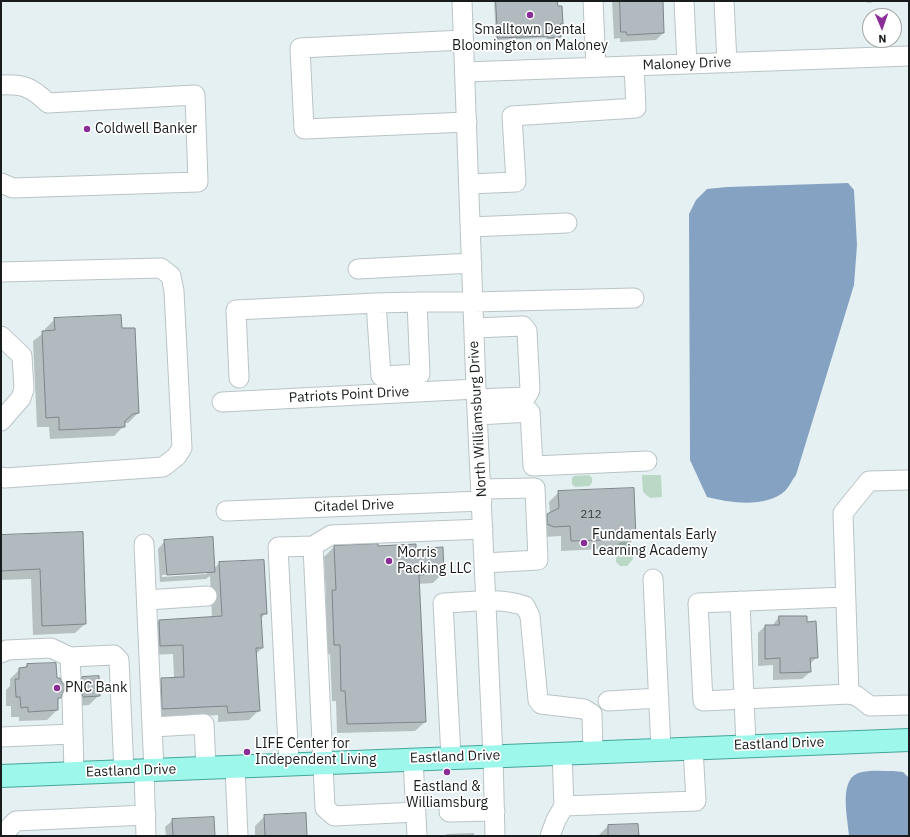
<!DOCTYPE html>
<html>
<head>
<meta charset="utf-8">
<style>
	body { margin:0 }
	#map { position:relative; width:910px; height:837px; overflow:hidden; background:#e5f0f2; font-family:"IBM Plex Sans",sans-serif }
	canvas { display:block }
	.frame { position:absolute; inset:0; border:2px solid #181c1d; pointer-events:none }
	.north { position:absolute; left:862px; top:8px; width:40px; height:40px; box-sizing:border-box; background:#fff; border:1px solid #a3a4a5; border-radius:50%; rotate:178deg; font-size:11px; font-weight:700; line-height:16px; text-align:center; color:#181c1d }
	.north::after { content:''; display:block; margin:auto; width:14px; height:18px; background:#8b2d97; clip-path:polygon(50% 0,100% 100%,50% 72%,0 100%) }
</style>
</head>
<body>
<div id="map">
<canvas width="910" height="837"></canvas>
<div class="frame"></div>
<div class="north">N</div>
</div>
<script>
const g = document.querySelector('canvas').getContext('2d');
g.lineJoin = 'round';
function fillPath(path, color) {
  g.fillStyle = color;
  g.fill(path, 'evenodd');
}
function strokePath(path, color, width, dash) {
  g.strokeStyle = color;
  g.lineWidth = width;
  g.lineCap = dash ? 'butt' : 'round';
  g.setLineDash(dash || []);
  g.stroke(path);
}
function label(font, color, halo, rows, align = 'center') {
  g.font = font + ' "IBM Plex Sans",sans-serif';
  g.lineWidth = 3.5;
  g.setLineDash([]);
  g.textBaseline = 'middle';
  g.strokeStyle = halo;
  g.fillStyle = color;
  for (const [text, x, y, turn = 0] of rows) {
    g.save();
    g.translate(x, y);
    g.rotate((+turn || 0) * Math.PI / 180);
    g.textAlign = isNaN(turn) ? turn : align;
    if (halo) g.strokeText(text, 0, 0);
    g.fillText(text, 0, 0);
    g.restore();
  }
}
fillPath(new Path2D(`
	M589 475 592 478V483L589 486 575 487 572 484V478L574 476Z
	M642 475H661L662 497 650 498 643 492Z
	M620 542H628L633 546V559L627 566H620L616 562V558L620 554 616 551 615 547Z`), '#bbd8c7');
fillPath(new Path2D(`
	M848 183 854 190 857 245 854 285 796 475C792 480 789 487 785 491 766 508 730 503 707 497L690 460 689 214 696 200 707 189 727 187Z
	M893 771 903 772 909 778V836H849C848 818 837 776 862 772 872 770 883 771 893 771Z`), '#86a2c3');
fillPath(new Path2D(`
	M494 1H556L562 24 559 26 560 37 558 39H546V38L496 40Z
	M612 1H662L663 33 656 40 620 42V38L614 39Z
	M830 1H848L846 2Z
	M858 1H872L871 3Z
	M55 319 138 413 128 423H124V426L114 436 50 439 49 427H37L33 341 45 332V329Z
	M559 492 635 538 625 548 561 551V536L544 537 538 525 550 514 549 502Z
	M82 533 85 624 75 633 33 635 31 579 1 580V536Z
	M165 541 214 569 219 563 266 613 260 619 262 648 256 654 259 710 249 720 218 722V715L153 719 151 689 161 679 174 678 173 654 151 655 150 630 159 621 212 618 210 576 206 579 160 582 158 549ZM207 572V574L162 577V575Z
	M415 545V550L443 573 433 583 418 584 425 722 415 731 337 733 336 701H332L330 654 324 655 322 601 326 597 324 557 334 547Z
	M779 617 806 623 817 657 810 664V672L802 679 773 680V665L758 666V633L765 626H772Z
	M27 665 56 679 61 692 57 700V710L47 720 19 721V717H11V706H6V690L10 686V679L20 669H23Z
	M82 678 99 695 89 705 73 706 72 688Z
	M265 816 306 836H255V826Z
	M173 820 214 836H166L165 827Z
	M608 826 638 836H598Z
	M474 833V836H444L447 834Z`), '#0003');
const building = new Path2D(`
	M496 1H557L558 6H562L563 24H560L561 37 548 38 547 36 498 38Z
	M620 1H663L664 33 627 35 626 32H621Z
	M121 315 122 328H135L139 413 133 414 125 421V427L59 430V417L46 418 42 331 55 330 54 318Z
	M634 488 636 539 571 541 570 526 554 527 547 524V514L559 508 558 491Z
	M83 532 86 624 42 626 40 569 1 571V535Z
	M213 537 215 572 167 575 164 540Z
	M378 544V546L416 544V549L443 547 444 573 419 575 426 722 347 724 345 691H341L340 645H334L332 590H336L334 546Z
	M264 560 267 614H261L263 648H256L260 711 228 713 227 706 162 709 161 678 184 677 183 645 160 646 159 620 222 616 219 562Z
	M779 616H807V622L816 621 818 658H810L811 672 780 673V658L765 659V625H779Z
	M56 663 57 678H60L62 683 68 687 63 691 61 698H58V710L28 712V707L21 708 20 697H16L15 679H19V668L27 667V664Z
	M99 676 100 696 83 697 81 691 75 687 81 682 82 677Z
	M306 813 307 836H265L264 815Z
	M214 817 215 836H173L172 819Z
	M638 824 639 836H608V825Z`);
fillPath(building, '#b1babe');
strokePath(building, '#7d858a', 1);
const minor = new Path2D(`
	M462 1 476 389 493 756 495 836
	M593 1 596 67
	M684 1 687 64
	M724 1 727 63
	M463 40 300 48 304 129 467 122
	M465 72 909 56
	M1 85C24 84 31 87 48 103L195 95 198 182 13 188 1 183
	M469 184 516 182 512 116 636 108 634 66
	M470 227 567 223
	M358 269 472 263
	M1 272 161 268 171 276 174 291 182 448 176 457 163 467 5 478 1 477
	M417 302 376 303 381 376 420 374 417 302H473L634 298
	M474 328 523 326 527 331 530 390 526 397 477 399
	M1 336 22 356 24 389 21 398 1 421
	M239 378 236 310 376 303
	M222 402 476 389
	M478 415 530 412 533 466 647 461
	M909 480 869 481 843 513 849 694 857 696 870 706 909 705
	M481 489 535 488 538 560 485 563
	M226 511 482 501
	M144 544 154 771
	M313 546 325 808 334 816 416 812
	M653 579 661 749
	M845 597 698 603 703 701 849 694
	M147 600 207 596
	M740 601 746 746
	M1 653 7 650 51 648 70 657 114 655 119 660 124 772
	M70 657 71 677
	M72 697 73 734
	M608 701 659 698
	M153 727 204 724 206 768
	M1 737 73 734 74 773
	M562 753 564 806 696 801 693 748
	M451 757 443 603C470 602 500 597 525 606L530 616 538 700 541 704 584 709 592 714 593 751
	M413 759 417 836
	M289 765 278 547 313 546 331 535 483 529
	M235 767 238 836
	M144 771 146 836
	M449 812 495 811
	M1 836 16 821 146 815
	M550 836 556 820 564 806`);
const major = new Path2D(`
	M1 776 909 740`);
strokePath(minor, '#bac4c6', 21);
strokePath(major, '#44a79a', 24);
strokePath(minor, '#fff', 19);
strokePath(major, '#9df7eb', 22);
for (const [x, y, r, color] of [
	[530,15,4,"#8b2d97"],
	[87,129,4,"#8b2d97"],
	[584,543,4,"#8b2d97"],
	[389,561,4,"#8b2d97"],
	[57,688,4,"#8b2d97"],
	[247,752,4,"#8b2d97"],
	[447,772,4,"#8b2d97"]
]) {
  const dot = new Path2D();
  dot.arc(x, y, r, 0, 2 * Math.PI);
  g.fillStyle = color;
  g.fill(dot);
  strokePath(dot, '#fff', 1.5);
}
label('12px', '#3e4445', null, [
	["212",591,515]
]);
label('14px', '#181c1d', '#fff', [
	["Smalltown Dental",530,30,"center"],
	["Bloomington on Maloney",530,46,"center"],
	["Coldwell Banker",95,129],
	["Fundamentals Early",592,535],
	["Learning Academy",592,551],
	["Morris",397,553],
	["Packing LLC",397,569],
	["PNC Bank",65,688],
	["LIFE Center for",255,744],
	["Independent Living",255,760],
	["Eastland &",447,787,"center"],
	["Williamsburg",447,803,"center"]
], 'left');
label('14px', '#181c1d', '#fff', [
	["Maloney Drive",687,64,-2],
	["Patriots Point Drive",349,395,-3],
	["North Williamsburg Drive",478,419,-93],
	["Citadel Drive",354,506,-2],
	["Eastland Drive",779,744,-2],
	["Eastland Drive",455,757,-2],
	["Eastland Drive",131,771,-2]
]);
</script>
</body>
</html>
